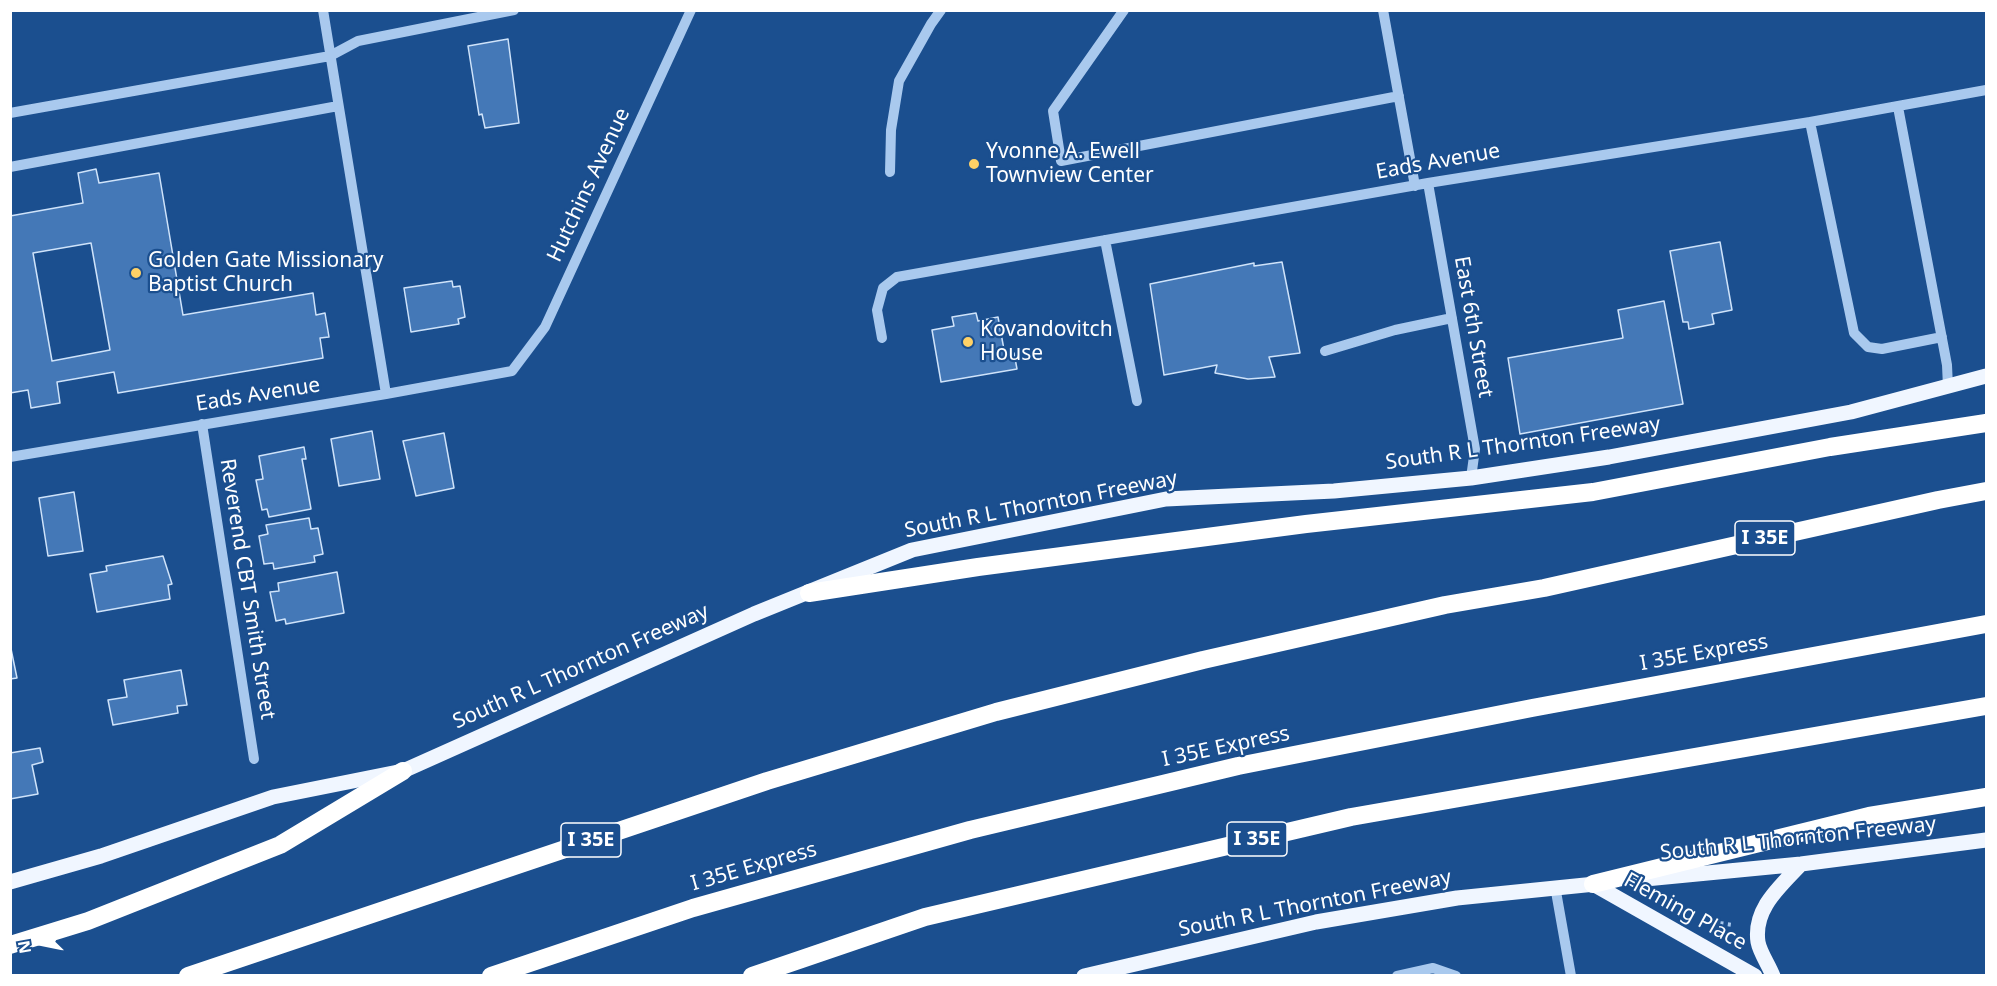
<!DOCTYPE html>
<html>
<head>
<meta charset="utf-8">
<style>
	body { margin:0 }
	#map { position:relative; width:1997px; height:986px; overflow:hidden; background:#1b4f8f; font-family:"Noto Sans",sans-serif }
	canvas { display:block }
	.frame { position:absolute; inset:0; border:12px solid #fff; pointer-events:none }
	.north { position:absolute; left:12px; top:914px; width:60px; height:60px; -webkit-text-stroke:4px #1b4f8f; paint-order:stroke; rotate:260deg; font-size:16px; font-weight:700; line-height:24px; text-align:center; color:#fff }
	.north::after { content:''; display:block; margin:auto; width:21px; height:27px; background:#fff; clip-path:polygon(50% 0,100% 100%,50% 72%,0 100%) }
</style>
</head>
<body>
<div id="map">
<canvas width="1997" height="986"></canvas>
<div class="frame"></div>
<div class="north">N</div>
</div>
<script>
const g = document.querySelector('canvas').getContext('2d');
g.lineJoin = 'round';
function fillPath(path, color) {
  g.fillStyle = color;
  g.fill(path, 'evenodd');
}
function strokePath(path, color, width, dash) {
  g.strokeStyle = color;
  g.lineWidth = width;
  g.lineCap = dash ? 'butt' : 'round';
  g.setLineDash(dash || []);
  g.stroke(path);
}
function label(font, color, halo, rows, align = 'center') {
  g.font = font + ' "Noto Sans",sans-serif';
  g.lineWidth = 4.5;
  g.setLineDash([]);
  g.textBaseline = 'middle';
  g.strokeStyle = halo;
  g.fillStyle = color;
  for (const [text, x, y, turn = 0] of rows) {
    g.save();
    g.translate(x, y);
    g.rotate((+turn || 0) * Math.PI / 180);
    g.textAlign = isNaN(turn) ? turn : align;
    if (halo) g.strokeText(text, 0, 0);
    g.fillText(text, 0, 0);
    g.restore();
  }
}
const building = new Path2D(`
	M508 39 519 123 485 128 482 114 479 115 468 46Z
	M96 169 99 183 159 173 183 315 313 293 316 315 325 313 329 337 320 338 323 358 118 393 114 372 57 382 60 403 31 408 28 390 10 393V216L83 203 78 173ZM91 243 110 350 52 361 33 253Z
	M1720 242 1732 310 1712 314 1714 324 1689 329 1688 322H1683L1670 251Z
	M1282 262 1300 353 1269 357 1275 377 1248 379 1215 373 1217 365 1164 375 1150 284 1254 263V266Z
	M452 281 453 287 460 286 465 317 458 319 459 324 411 332 404 288Z
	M1664 301 1683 404 1520 434 1508 358 1623 338 1618 310Z
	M976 313 978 321 998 317 1005 355 1014 353 1017 369 941 382 932 330 954 326 952 317Z
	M372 431 380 479 339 486 331 439Z
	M444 433 454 488 416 496 403 441Z
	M304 447 306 459H302L311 509 269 517 267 509 262 510 256 480 263 479 259 456Z
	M74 492 83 551 48 556 39 498Z
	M309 518 311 529 318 528 323 554 314 556 315 562 274 569 273 563 264 564 259 536 268 534 266 525Z
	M163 556 172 584 168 585 170 599 97 612 90 574 107 571 106 566Z
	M337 572 344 613 286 624 285 619 276 621 270 592 279 591 278 583Z
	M10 644 17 678 10 679Z
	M181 670 187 705 177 706 178 713 113 725 108 700 127 697 124 680Z
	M40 748 43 762 32 765 38 794 10 799V753Z`);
fillPath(building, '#4478b7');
strokePath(building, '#cfe3fa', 1.5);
strokePath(new Path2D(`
	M1713 922 1733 925`), '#a9c9ee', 4, [3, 4.5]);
strokePath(new Path2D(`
	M323 10 386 394
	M1124 10 1053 111 1061 161 1399 96
	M1383 10 1415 186
	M1898 107 1947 365 1948 387
	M10 113 330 56 358 41 514 10
	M1810 122 1854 333 1868 347 1882 349 1942 337
	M10 167 338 106
	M890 172 891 130 899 81 931 24 941 10
	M1428 183 1475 449 1471 478
	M1105 240 1137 401
	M882 338 877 310 883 288 897 277 1428 183 1810 122 1986 90
	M1325 351 1395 330 1452 318
	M202 424 254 759
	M10 457 386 394 512 371 545 327 691 10
	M1555 886 1571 976
	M1397 976 1433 968 1456 976`), '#a9c9ee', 10);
strokePath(new Path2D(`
	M1635 880 1801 864 1986 840
	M10 882 101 856 273 797 403 771 754 614 912 550 1166 499 1334 491 1471 478 1609 457 1851 412 1986 376
	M1593 884 1755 976
	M1084 976 1316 922 1457 898 1605 883
	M1773 976C1769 965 1760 953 1758 942 1753 908 1781 886 1801 864`), '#f0f6ff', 15);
strokePath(new Path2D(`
	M809 593 978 567 1306 524 1593 492 1830 447 1986 423
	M1593 884 1869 816 1986 797
	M10 945 88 921 280 845 403 771
	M188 976 767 781 996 712 1203 660 1445 605 1544 588 1938 500 1986 491
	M491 976 693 908 970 830 1238 766 1532 708 1986 624
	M752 976 925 917 1351 817 1986 706`), '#fff', 18);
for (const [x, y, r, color] of [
	[974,164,6,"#ffd166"],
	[136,273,6,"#ffd166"],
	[968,342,6,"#ffd166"]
]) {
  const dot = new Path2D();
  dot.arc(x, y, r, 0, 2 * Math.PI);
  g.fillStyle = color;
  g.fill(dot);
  strokePath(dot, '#1b4f8f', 2);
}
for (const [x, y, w] of [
	[1765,538,60],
	[1257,839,60],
	[591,840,60]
]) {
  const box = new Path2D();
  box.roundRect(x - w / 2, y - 17, w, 34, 4.5);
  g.fillStyle = '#1b4f8f';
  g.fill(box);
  strokePath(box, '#fff', 1.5);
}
label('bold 20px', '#fff', null, [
	["I 35E",1765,538],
	["I 35E",1257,839],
	["I 35E",591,840]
]);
label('21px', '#fff', '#1b4f8f', [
	["Yvonne A. Ewell",986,152],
	["Townview Center",986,176],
	["Golden Gate Missionary",148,261],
	["Baptist Church",148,285],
	["Kovandovitch",980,330],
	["House",980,354]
], 'left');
label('21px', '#fff', '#1b4f8f', [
	["Eads Avenue",1438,162,-10],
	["Hutchins Avenue",589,185,-65],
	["East 6th Street",1473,327,80],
	["Eads Avenue",258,395,-9],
	["South R L Thornton Freeway",1523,444,-8],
	["South R L Thornton Freeway",1041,505,-11],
	["Reverend CBT Smith Street",247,589,81],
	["I 35E Express",1704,653,-10],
	["South R L Thornton Freeway",581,667,-24],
	["I 35E Express",1226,747,-12],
	["South R L Thornton Freeway",1798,839,-6],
	["I 35E Express",754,867,-16],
	["South R L Thornton Freeway",1315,904,-11],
	["Fleming Place",1685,912,29]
]);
</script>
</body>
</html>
